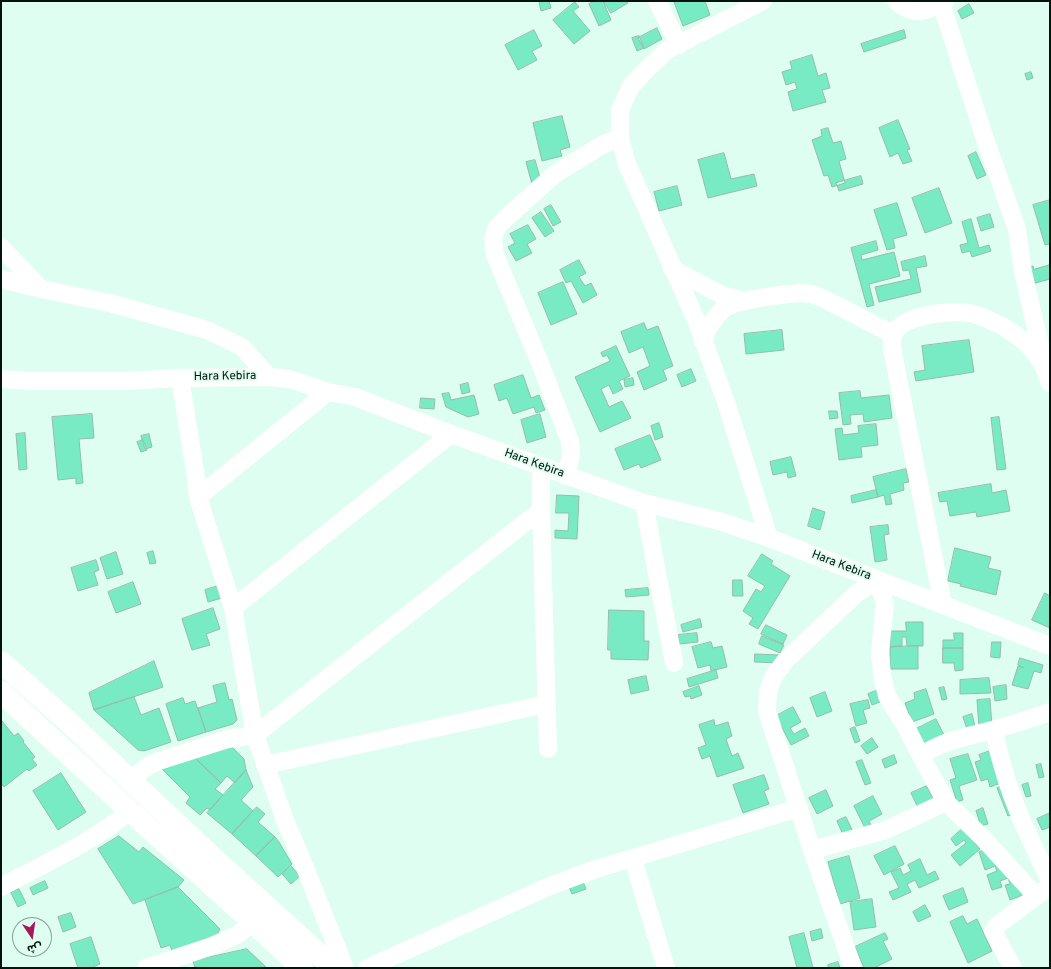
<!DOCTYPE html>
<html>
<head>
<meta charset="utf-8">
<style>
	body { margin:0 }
	#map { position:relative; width:1051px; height:969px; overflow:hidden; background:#ddfef1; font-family:Overpass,"Noto Sans Arabic",sans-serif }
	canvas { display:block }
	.frame { position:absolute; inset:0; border:2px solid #04130e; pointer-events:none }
	.north { position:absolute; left:12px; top:917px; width:40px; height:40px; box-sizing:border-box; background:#ddfef1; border:1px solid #86a096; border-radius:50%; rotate:167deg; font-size:11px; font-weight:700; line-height:16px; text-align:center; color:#04130e }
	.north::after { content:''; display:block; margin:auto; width:14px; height:18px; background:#a81856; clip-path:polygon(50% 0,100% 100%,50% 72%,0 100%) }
</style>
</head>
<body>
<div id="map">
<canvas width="1051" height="969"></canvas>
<div class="frame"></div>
<div class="north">ش</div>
</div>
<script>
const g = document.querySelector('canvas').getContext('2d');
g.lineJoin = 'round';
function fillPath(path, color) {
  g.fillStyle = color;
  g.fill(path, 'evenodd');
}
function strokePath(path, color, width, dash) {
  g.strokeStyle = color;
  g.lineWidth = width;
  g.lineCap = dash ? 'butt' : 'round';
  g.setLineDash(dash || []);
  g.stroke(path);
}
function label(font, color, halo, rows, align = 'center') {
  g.font = font + ' Overpass,sans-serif';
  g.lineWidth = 3.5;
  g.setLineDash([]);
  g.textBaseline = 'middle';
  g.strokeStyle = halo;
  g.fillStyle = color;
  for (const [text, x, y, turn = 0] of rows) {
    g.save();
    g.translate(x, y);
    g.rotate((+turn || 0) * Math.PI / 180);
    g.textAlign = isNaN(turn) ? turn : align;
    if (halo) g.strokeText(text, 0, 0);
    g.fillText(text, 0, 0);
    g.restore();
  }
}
const building = new Path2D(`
	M549 1 551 8 541 11 539 2Z
	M595 1H603L611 20 599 26 589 4Z
	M604 1H627L628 3 611 13Z
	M677 1H705L710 15 683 26 674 2Z
	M575 2 579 7 573 11 590 31 574 44 553 20Z
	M969 4 974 13 962 19 958 11Z
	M657 28 662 39 644 49 638 38Z
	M534 30 542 46 532 51 537 60 518 70 505 45Z
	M904 30 906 38 864 52 861 44Z
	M639 36 644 48 637 51 632 38Z
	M812 55 818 76 826 73 830 88 822 90 826 102 793 111 788 92 797 89 795 82 786 85 782 72 792 69 790 62Z
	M1031 72 1033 78 1027 80 1025 74Z
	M562 116 570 147 560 150 562 156 542 161 533 123Z
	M898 120 910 149 907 150 912 161 903 164 898 153 890 157 879 128Z
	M828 128 833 143 841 141 846 159 839 161 845 183 832 187 828 175 824 176 812 140 822 136 821 130Z
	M976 152 986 175 977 179 968 156Z
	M724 153 731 179 754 174 757 186 708 198 698 160Z
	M535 160 541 181 532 184 526 162Z
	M861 176 863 184 839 191 836 183Z
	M677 186 682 205 659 211 654 192Z
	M939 188 952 223 925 233 912 198Z
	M1050 200V244L1045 245 1033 205Z
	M897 203 907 235 893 239 895 248 887 250 874 210Z
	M551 205 561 222 553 226 544 209Z
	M541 212 554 231 545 237 532 218Z
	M990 214 994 227 981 231 977 218Z
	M971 219 979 248 989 245 991 251 972 257 970 251 962 253 960 245 968 243 962 222Z
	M528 225 536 239 527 244 532 253 516 261 508 247 515 243 510 234Z
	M876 241 878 250 861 255 862 260 894 252 900 276 869 284 874 305 867 307 851 248Z
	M925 256 927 266 916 268 921 292 879 302 875 287 911 279 909 270 903 271 901 262Z
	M579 260 586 273 579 277 585 286 591 283 597 295 583 303 571 281 566 283 560 270Z
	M1050 265V279L1032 284 1028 267 1033 266 1034 269Z
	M563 282 577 314 551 325 538 293Z
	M644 323 647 330 658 326 673 366 663 370 667 380 644 390 637 372 650 366 643 347 629 353 621 332Z
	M782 330 784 350 746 354 744 334Z
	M969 340 974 372 916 381 914 372 925 370 922 346Z
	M616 346 630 376 619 381 623 389 613 394 609 385 601 389 609 407 622 401 631 418 600 432 575 377 610 361 607 355 603 357 601 353Z
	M691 369 696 381 682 387 677 375Z
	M523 375 531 398 539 395 545 410 536 413 534 407 513 414 507 398 499 401 494 385Z
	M633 378 634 385 625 387 624 380Z
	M468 383 470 392 462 394 460 385Z
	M860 391 861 398 889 395 892 418 864 422 863 414 850 415 851 424 843 425 839 393Z
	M449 393 451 400 474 395 479 414 468 417 446 407 442 394Z
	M421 398 435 399 434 409 420 408Z
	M829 411H837L838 418 830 419Z
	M92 414 94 438 79 439 83 483 76 484V478L58 480 52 417Z
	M540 414 546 437 527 443 521 420Z
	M999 417 1006 469 997 470 991 418Z
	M659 423 663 437 655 440 651 426Z
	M876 424 878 445 861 447 862 457 839 460 835 429 842 428 843 435 859 433 858 426Z
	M25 433 27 469 19 470 16 434Z
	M149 434 152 447 145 449 141 436Z
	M650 435 661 460 641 468 639 464 624 470 615 449Z
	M143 440 147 450 141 452 137 442Z
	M791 457 796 476 788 478 787 472 773 475 770 462Z
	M906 469 909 482 903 483 904 490 890 494 892 504 886 505 884 495 878 497 873 477Z
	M991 484 992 493 1006 490 1010 511 977 517 976 512 950 516 947 501 940 502 938 493Z
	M876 490 878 497 852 503 851 496Z
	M557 495 579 496 577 539 555 538V530L568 531 569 513H556Z
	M813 508 825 512 820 530 808 526Z
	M888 525 889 534 884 535 887 560 875 562 870 527Z
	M955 548 991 557 988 568 1001 571 996 595 960 586 961 584 948 581Z
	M153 551 156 563 150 564 147 553Z
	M116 552 123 574 107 579 100 558Z
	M762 554 773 561 771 564 790 576 758 629 749 624 753 618 743 611 756 589 761 592 765 586 748 576Z
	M96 560 99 570 94 572 98 585 78 591 71 568Z
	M733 580H742L743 596H733Z
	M133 582 141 604 116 613 108 592Z
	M218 586 222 598 208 602 205 590Z
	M648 588 649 595 626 597 625 590Z
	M1045 593 1050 596V628L1032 620Z
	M213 608 220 629 206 634 210 645 192 650 182 619Z
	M609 610 644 611V641H649L648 660 611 659V650H608Z
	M700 619 702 627 683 632 681 625Z
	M906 622H923V646H907L906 637H902V646L890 647V631H906Z
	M766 625 787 635 783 644 761 634Z
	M697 633 698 642 679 644 678 635Z
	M954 633H963V648H943V640H954Z
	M762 636 784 645 780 653 759 644Z
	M711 642 713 648 722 646 727 667 711 671 710 665 698 668 692 647Z
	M992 642H1001L1000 658 991 657Z
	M918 646V669H890V647Z
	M943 648H963V670L955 671 954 663H943Z
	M755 654 779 655V663L755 662Z
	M1020 658 1043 665 1041 673 1034 671 1028 689 1012 685 1018 666 1024 668 1018 665Z
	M154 661 163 687 94 710 89 693Z
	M716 670 718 678 689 687 687 679Z
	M646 676 649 690 631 694 628 680Z
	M989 678 991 693 960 694V680Z
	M225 683 229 700 232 699 237 720 233 724 206 732 198 708 217 702 213 686Z
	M1006 685 1007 699 995 701 993 687Z
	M699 686 702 695 691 699 690 696 685 697 683 692Z
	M944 687 947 699 942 700 939 688Z
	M881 689 885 700 872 705 868 694Z
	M926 689 934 714 912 722 905 703 915 699 914 693Z
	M825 692 832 711 817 717 810 698Z
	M134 697 141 715 159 708 171 742 144 751 138 750 94 710Z
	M183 698 185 704 195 701 206 732 178 741 166 704Z
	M990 699 992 727 979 728 977 700Z
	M868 700 870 708 863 710 867 723 856 726 850 704Z
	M793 707 801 722 790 728 794 734 805 728 809 736 791 745 776 716Z
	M972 714 975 726 967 729 963 717Z
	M936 719 950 747 928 758 914 730Z
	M714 720 715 726 728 722 732 736 726 739 732 756 738 753 744 768 717 777 710 756 702 759 698 748 706 745 699 725Z
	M2 721 14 736 18 733 24 741 23 742 35 757 32 759 37 765 29 771 27 769 4 787 1 783V722Z
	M855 727 860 741 855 743 850 729Z
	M872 738 878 747 867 754 861 746Z
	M232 747 244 759 246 770 235 783 227 776 221 783 194 757Z
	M990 751 1001 783 990 787 988 779 981 781 975 762 981 760 979 755Z
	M968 754 977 780 959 786 963 800 957 802 950 780 956 778 950 759Z
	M894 755 897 763 885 768 882 760Z
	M194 757 221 783 215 789 223 795 210 810 207 808 200 815 186 803 190 797 160 767Z
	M862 760 871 783 865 785 856 762Z
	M1041 764 1044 777 1039 778 1036 765Z
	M246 770 253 787 241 800 253 811 232 834 207 813Z
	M61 773 86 812 58 830 33 791Z
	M764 775 769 789 764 791 769 804 743 813 733 785Z
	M1028 783 1031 796 1026 797 1022 785Z
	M1005 785 1017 813 1008 816 997 788Z
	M927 786 937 807 921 814 911 793Z
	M826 790 833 806 817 814 809 798Z
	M873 796 882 814 869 821 871 825 865 828 854 806Z
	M257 807 265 814 258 822 275 837 256 856 232 834Z
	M983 808 988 824 981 826 976 811Z
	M1050 813V827L1042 830 1037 819Z
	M846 817 858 842 848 846 837 821Z
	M963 828 980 849 960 866 951 855 966 843 964 840 956 846 951 839Z
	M119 836 139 852 143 847 184 880 178 887 133 904 98 849Z
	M275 837 279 842 292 864 278 877 256 856Z
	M895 846 904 864 884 875 874 856Z
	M989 849 1021 891 1023 895 1010 900 1005 885 1010 884 1008 878 1000 881 1002 887 992 890 987 875 997 871 995 866 985 870 979 852Z
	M849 856 860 898 840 904 828 862Z
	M920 859 927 875 935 871 939 879 919 888 915 880 907 884 911 892 893 900 889 892 899 888 891 872 900 868 903 875 911 871 908 865Z
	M291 866 300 876 291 884 282 874Z
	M45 881 48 888 33 895 30 888Z
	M583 882 586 889 572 894 569 887Z
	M178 887 220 929 216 937 172 951 170 945 161 948 145 900Z
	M963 888 968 902 949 910 943 896Z
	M19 889 26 903 18 907 11 893Z
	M872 899 876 927 854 930 850 902Z
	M925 905 931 916 918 922 913 912Z
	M71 913 76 927 63 932 58 917Z
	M963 916 967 924 977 919 992 951 968 963 950 922Z
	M821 929 823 938 812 941 810 932Z
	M804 933 813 968H797L789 937Z
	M885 933 888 939 883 941 892 959 874 968H864L855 947Z
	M91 937 100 964 93 967 94 968H78L70 944Z
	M247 949 267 968H195L193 961Z
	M838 962 840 968H828V965Z`);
fillPath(building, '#78ebc4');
strokePath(building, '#95bcad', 1);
strokePath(new Path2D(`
	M657 1 679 45
	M763 1 667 50 647 69 631 86 620 110V138L627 164 696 320 726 402 769 538
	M896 1C913 16 926 13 945 1
	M941 3 985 139 1017 229 1023 272 1044 363
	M1 247 41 289
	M672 269 722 295 743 301
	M1 279 41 289 110 303 207 330 242 347 269 377
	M703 341C708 328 713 317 725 308 737 300 796 291 811 294 817 295 823 299 828 301 850 311 871 324 893 334
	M180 378 195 471 198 497 233 608 255 735 286 823 302 860 345 968
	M1 379 33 381H124L180 378 269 377 290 379 328 392 355 397 451 434 644 503 719 521 769 538 1050 646
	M541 466V510L548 749
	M566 476 571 455 570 441 538 358 495 255 493 239 497 227 506 218 555 174 602 145 620 138
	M198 497 328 392
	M644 503 674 663
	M943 605 892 348C892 344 892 337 894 333 905 314 948 311 968 313 978 314 1002 325 1010 331 1031 344 1043 360 1050 383
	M233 608 451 434
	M995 729C995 744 1000 756 1004 771 1015 809 1033 845 1050 881
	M921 756C943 740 970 736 996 729 1014 724 1032 718 1050 712
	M265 765 546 704
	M130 780 148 766 159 761 228 739 255 735 541 510
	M812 850 886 830 946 802
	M633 859 666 968
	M1 887C44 864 92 842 130 811
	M146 968 212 946 237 935 253 922
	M367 968 550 886 593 870 799 808
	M853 968 812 850 767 711 768 691 774 676 785 661 857 593 877 580 885 604 880 652 882 675 887 696 905 725 921 756 946 802 983 838 1036 896
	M1013 968 993 931 995 927 1046 889`), '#fff', 18);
strokePath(new Path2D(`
	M1 662 62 716 211 856 334 968
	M1 692 130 811 253 922 302 968`), '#fff', 22);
label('12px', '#04130e', '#ddfef1', [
	["Hara Kebira",225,377,-1],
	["Hara Kebira",534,464,20],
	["Hara Kebira",841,566,21]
]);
</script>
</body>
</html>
